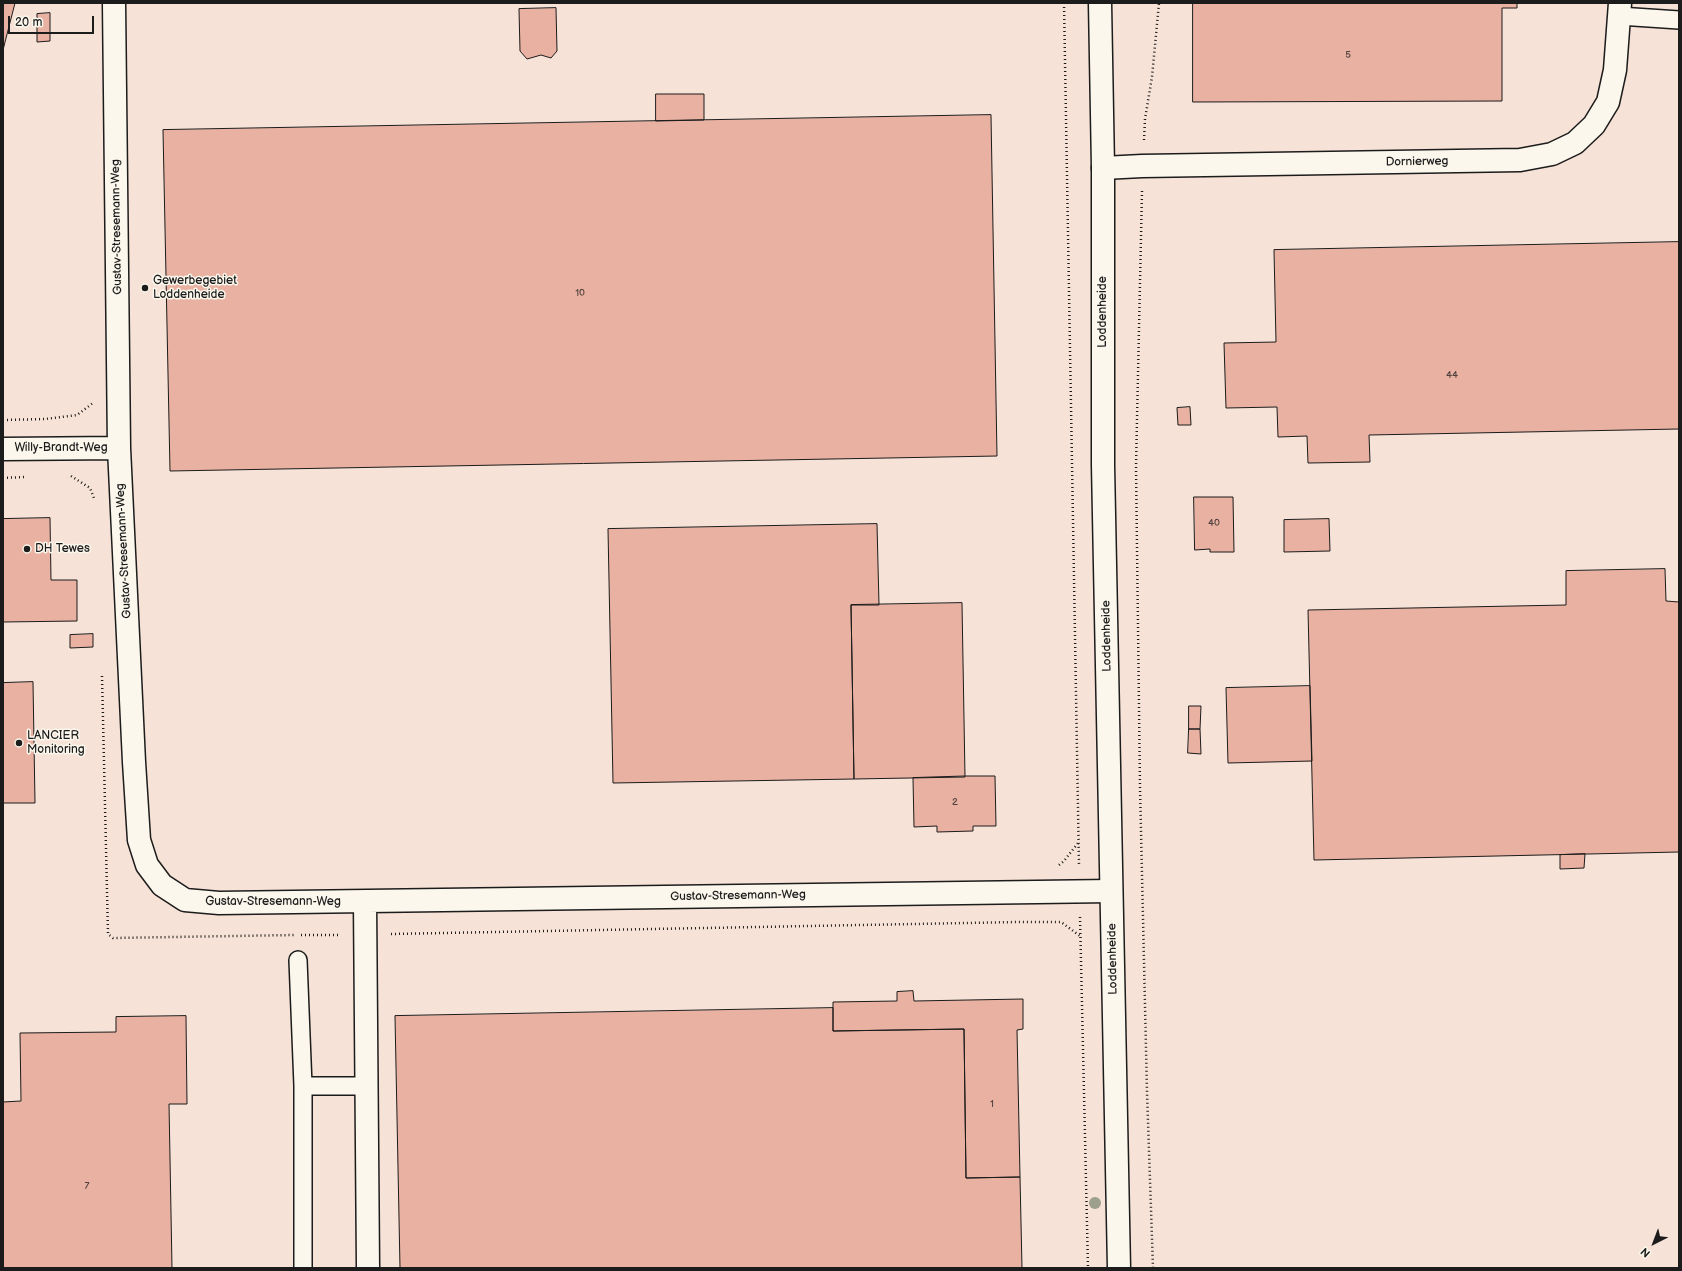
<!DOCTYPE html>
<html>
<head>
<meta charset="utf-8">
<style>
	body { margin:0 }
	#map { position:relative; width:1682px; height:1271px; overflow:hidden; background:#fbf7ec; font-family:"Balsamiq Sans",sans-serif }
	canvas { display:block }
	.frame { position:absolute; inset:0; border:4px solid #1c1c1c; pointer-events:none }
	.north { position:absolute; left:1634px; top:1223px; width:40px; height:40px; -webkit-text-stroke:3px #fbf7ec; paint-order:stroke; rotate:222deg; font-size:11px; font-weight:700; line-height:16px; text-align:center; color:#1c1c1c }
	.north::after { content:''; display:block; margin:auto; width:14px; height:18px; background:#1c1c1c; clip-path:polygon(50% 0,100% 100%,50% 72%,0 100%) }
	.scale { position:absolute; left:8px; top:16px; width:86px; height:18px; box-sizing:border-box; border:2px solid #1c1c1c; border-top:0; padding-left:5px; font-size:12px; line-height:14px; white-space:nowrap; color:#1c1c1c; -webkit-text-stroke:3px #fbf7ec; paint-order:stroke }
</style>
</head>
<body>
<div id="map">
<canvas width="1682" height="1271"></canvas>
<div class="frame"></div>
<div class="north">N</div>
<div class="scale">20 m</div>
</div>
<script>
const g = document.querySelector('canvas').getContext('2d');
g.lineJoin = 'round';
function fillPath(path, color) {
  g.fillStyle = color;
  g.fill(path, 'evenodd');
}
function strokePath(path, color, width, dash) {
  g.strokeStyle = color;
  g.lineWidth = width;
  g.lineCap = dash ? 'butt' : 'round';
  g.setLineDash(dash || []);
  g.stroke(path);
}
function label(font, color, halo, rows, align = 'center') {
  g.font = font + ' "Balsamiq Sans",sans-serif';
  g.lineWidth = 3;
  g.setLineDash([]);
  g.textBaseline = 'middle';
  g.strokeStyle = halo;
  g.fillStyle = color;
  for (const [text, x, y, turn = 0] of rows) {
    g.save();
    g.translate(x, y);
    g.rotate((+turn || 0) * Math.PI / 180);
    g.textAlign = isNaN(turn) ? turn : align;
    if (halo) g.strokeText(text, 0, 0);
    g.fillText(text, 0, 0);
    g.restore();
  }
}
fillPath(new Path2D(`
	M3 3H1679V1268H3Z`), '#f6e2d6');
const building = new Path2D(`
	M3 3H15L3 50Z
	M1193 3H1517V8H1502V101L1193 102Z
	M556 8 557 51 551 58 541 55 527 59 520 51 519 9Z
	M50 13V41L37 42V14Z
	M656 94H704V120L656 121Z
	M991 115 997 456 170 471 163 130Z
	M1679 242V429L1369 435 1370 462 1308 463 1307 436 1278 437 1277 407 1226 408 1224 343 1276 342 1274 250Z
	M1190 407 1191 425H1178L1177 408Z
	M1194 497H1233L1234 552H1210V549L1195 550Z
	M50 518 51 580H77V621L3 622V519Z
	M1329 519 1330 551 1284 552V520Z
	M877 524 879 605H851L854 779 613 783 608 529Z
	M1665 569 1666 601 1679 602V852L1314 860 1308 610 1566 605V571Z
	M962 603 965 777 854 779 851 605Z
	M93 634V647L70 648V635Z
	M33 682 35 803H3V683Z
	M1310 686 1312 761 1228 763 1226 688Z
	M1189 706H1201L1200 729H1189Z
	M1189 729H1200L1201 754 1188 753Z
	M965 776H995L996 826H973V831L937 832V826L914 827 913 778Z
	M1585 854 1584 868 1560 869V855Z
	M913 991 914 1001 1023 999V1029L1017 1030 1020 1177 966 1178 964 1029 833 1031V1002L897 1001V992Z
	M833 1008V1031L964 1029 966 1178 1020 1177 1022 1268H400L395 1016Z
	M186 1016 187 1104H169L172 1268H3V1102L21 1101 20 1033 116 1032V1017Z`);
fillPath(building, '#e9b1a1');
strokePath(building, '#1c1c1c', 1);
const lane = new Path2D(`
	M1619 16 1679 20
	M298 960 303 1086V1268
	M303 1086H367`);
const street = new Path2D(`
	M114 3 119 448 134 762 139 840 147 865 162 885 185 900 219 903 1111 891
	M1103 168 1142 166 1520 160 1552 154 1575 143 1594 125 1608 102 1615 70 1620 3
	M3 449 119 448
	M365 902 368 1268`);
const secondary = new Path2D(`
	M1100 3 1103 168V465L1119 1268`);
strokePath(lane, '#1c1c1c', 20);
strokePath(street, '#1c1c1c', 25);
strokePath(secondary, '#1c1c1c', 25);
strokePath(new Path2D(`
	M1064 3 1079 866
	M1144 140 1145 119 1152 77 1159 3
	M1142 191 1136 466 1140 787 1147 1092 1153 1268
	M3 420 45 419 77 415 93 403
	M71 476 90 488 94 498
	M3 478 24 477
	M102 676 108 934 113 938 294 935
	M1059 865 1064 861 1078 843
	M1080 917 1088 1268
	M391 934 1018 922H1061L1080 936
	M301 935H340`), '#1c1c1c', 2.5, [1, 3]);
strokePath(lane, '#fbf7ec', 17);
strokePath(street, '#fbf7ec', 22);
strokePath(secondary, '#fbf7ec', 22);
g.fillStyle = '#9ea08e';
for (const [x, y] of [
	[1095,1203]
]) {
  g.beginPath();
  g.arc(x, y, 6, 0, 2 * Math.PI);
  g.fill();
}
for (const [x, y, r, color] of [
	[145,288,4,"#1c1c1c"],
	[27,549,4,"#1c1c1c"],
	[19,743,4,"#1c1c1c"]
]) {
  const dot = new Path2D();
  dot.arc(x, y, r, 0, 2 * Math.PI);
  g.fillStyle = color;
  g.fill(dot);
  strokePath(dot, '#fbf7ec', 1.5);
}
label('10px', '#4f413d', null, [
	["5",1348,55],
	["10",580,293],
	["44",1452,375],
	["40",1214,523],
	["2",955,802],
	["1",992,1104],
	["7",87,1186]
]);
label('12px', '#1c1c1c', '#fbf7ec', [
	["Dornierweg",1417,162,-1],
	["Gustav-Stresemann-Weg",117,227,-91],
	["Loddenheide",1103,312,-90],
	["Willy-Brandt-Weg",61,448],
	["Gustav-Stresemann-Weg",124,551,-93],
	["Loddenheide",1107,636,-91],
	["Gustav-Stresemann-Weg",738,896,-1],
	["Gustav-Stresemann-Weg",273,902],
	["Loddenheide",1113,959,-91]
]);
label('12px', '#1c1c1c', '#fbf7ec', [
	["Gewerbegebiet",153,281],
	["Loddenheide",153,295],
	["DH Tewes",35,549],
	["LANCIER",27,736],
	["Monitoring",27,750]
], 'left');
</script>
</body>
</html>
